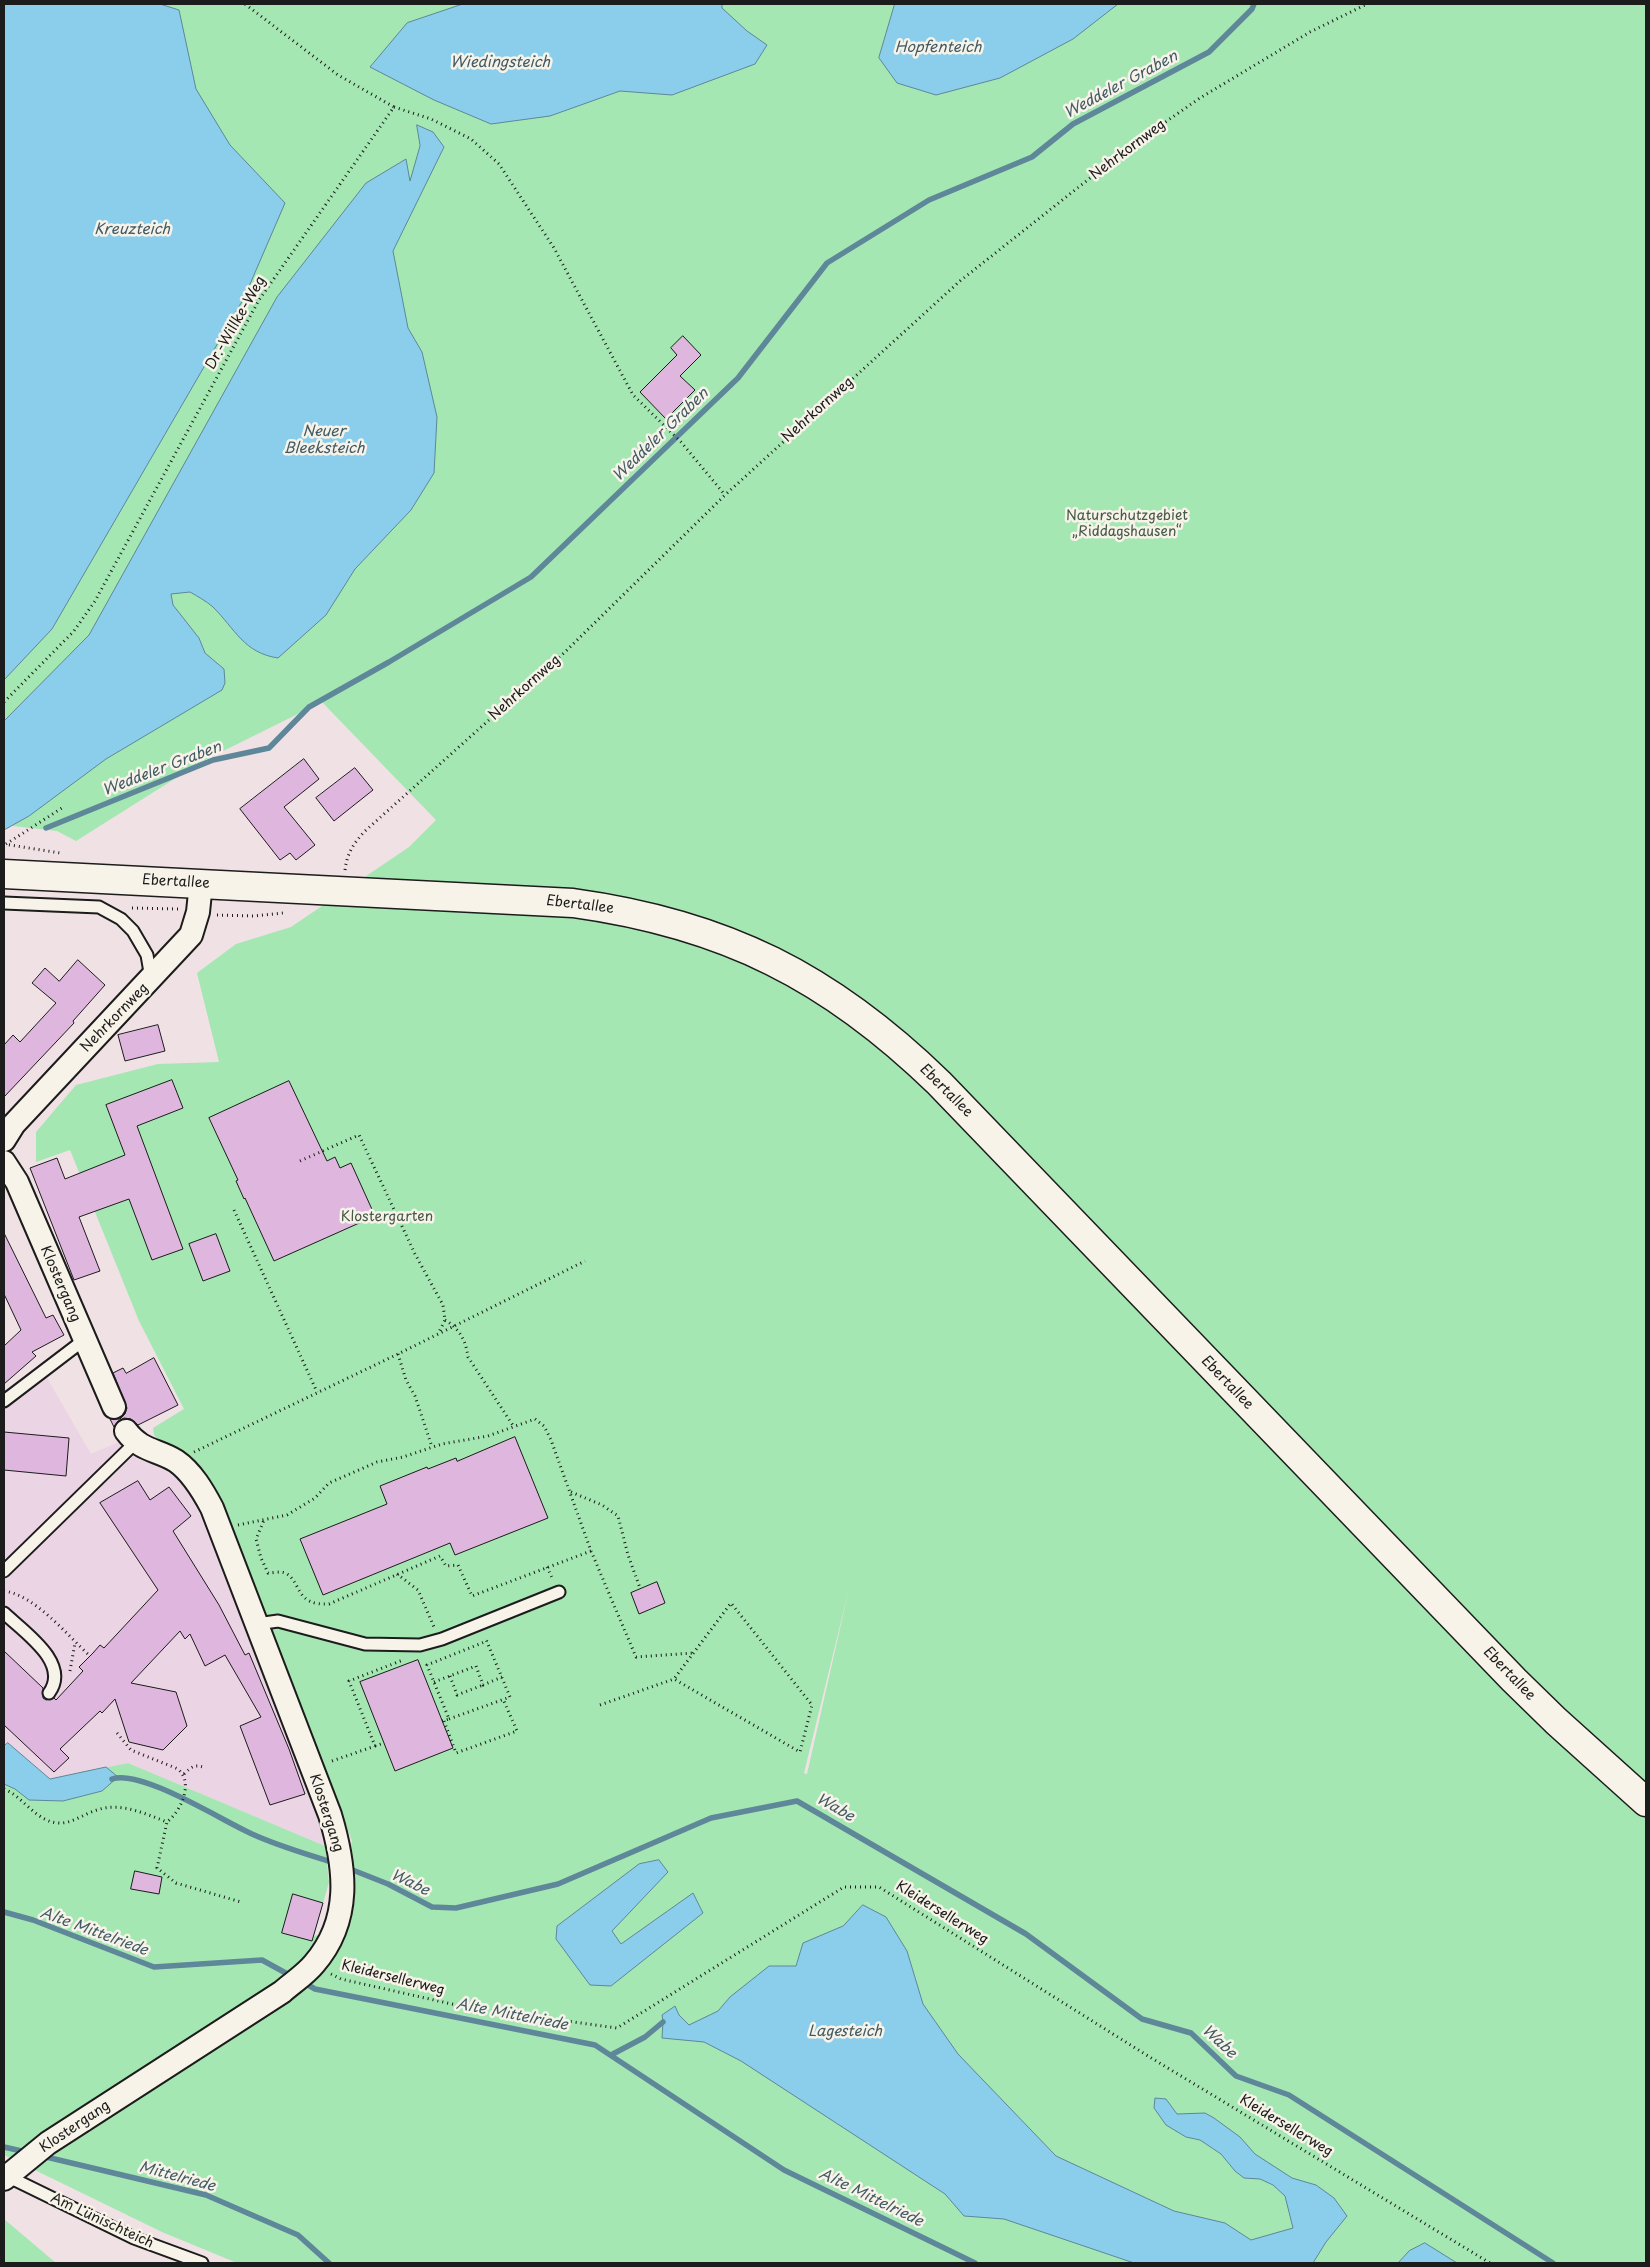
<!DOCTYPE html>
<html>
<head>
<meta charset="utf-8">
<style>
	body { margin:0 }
	#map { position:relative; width:1650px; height:2267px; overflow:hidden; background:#f0e1e5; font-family:"Playpen Sans",sans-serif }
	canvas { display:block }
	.frame { position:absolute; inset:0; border:5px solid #1c1c1c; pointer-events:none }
</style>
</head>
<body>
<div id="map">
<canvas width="1650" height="2267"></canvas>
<div class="frame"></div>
</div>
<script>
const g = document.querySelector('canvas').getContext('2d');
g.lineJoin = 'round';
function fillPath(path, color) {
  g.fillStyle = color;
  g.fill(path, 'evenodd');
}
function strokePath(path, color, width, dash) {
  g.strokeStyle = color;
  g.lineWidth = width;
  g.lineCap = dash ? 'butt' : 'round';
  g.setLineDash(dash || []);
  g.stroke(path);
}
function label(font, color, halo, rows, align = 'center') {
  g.font = font + ' "Playpen Sans",sans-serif';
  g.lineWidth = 5;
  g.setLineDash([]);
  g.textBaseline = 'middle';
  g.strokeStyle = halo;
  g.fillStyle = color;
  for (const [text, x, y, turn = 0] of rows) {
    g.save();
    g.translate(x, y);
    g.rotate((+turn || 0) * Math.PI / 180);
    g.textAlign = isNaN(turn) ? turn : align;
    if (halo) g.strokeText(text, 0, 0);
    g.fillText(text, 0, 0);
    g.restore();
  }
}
fillPath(new Path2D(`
	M46 1376 91 1454 121 1441 136 1458 160 1467 178 1479 190 1496 200 1515 298 1761 315 1810 325 1846 128 1763 50 1779 8 1743 4 1746V1401Z`), '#ebd4e3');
fillPath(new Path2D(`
	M4 4H1646V2263H237L162 2232 4 2155V1746L8 1743 50 1779 128 1763 325 1846 329 1882 314 1936 323 1934 333 1929 352 1841 221 1505 154 1435 153 1428 184 1409 139 1321 70 1150 36 1162V1132L76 1085 158 1064 219 1062 197 973 236 944 291 927 409 847 436 820 322 702 203 761 76 841 57 831 4 825ZM849 1589 807 1774H806L804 1773Z
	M4 2219 56 2263H4Z`), '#a4e7b2');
const water = new Path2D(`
	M4 4H160L179 10 196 89 230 145 285 203 244 298 52 629 4 680Z
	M463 4H722V8L747 31 767 45 755 64 672 95 620 91 550 116 491 124 434 100 370 67 407 23Z
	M895 4H1118L1073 39 1000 78 936 95 897 83 879 58Z
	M417 125 433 132 444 147 393 251 408 328 422 352 437 417 434 473 411 510 355 569 326 615 278 658C244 653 235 629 213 607 206 601 197 596 190 592L171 594 173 605 199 638 205 653 224 669 225 683 222 690 106 759 29 816 4 830V721L89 635 277 297 366 183 406 159 410 181 420 146Z
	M8 1743 50 1779 106 1767 118 1777 102 1791 63 1801 29 1800 15 1789 4 1784V1746Z
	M659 1860 668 1872 612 1931 621 1944 693 1893 703 1913 611 1986 590 1985 556 1939 557 1926 639 1864Z
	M863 1905 886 1917 907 1951 923 2004 958 2054 1056 2156 1174 2211 1225 2223 1251 2240 1293 2228 1285 2196 1273 2185 1260 2179 1244 2178 1235 2171 1221 2154 1200 2140 1186 2137 1166 2125 1154 2108 1155 2098 1166 2099 1177 2114 1205 2113 1214 2118 1240 2137 1255 2154 1292 2178 1316 2185 1334 2198 1347 2216 1326 2242 1313 2263H1134L1004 2219 964 2216 945 2194 741 2061 704 2042 662 2038 663 2022 662 2015 675 2006 679 2015 689 2025 718 2011 730 1997 769 1966H796L803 1943 843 1926Z
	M1425 2243 1457 2263H1398L1409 2251Z`);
fillPath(water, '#8aceec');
strokePath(water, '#5e8799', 1);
strokePath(new Path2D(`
	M46 828 213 760 269 748 309 707 389 662 531 577 738 378 827 263 929 200 1032 157 1073 124 1209 52 1252 9 1254 4
	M112 1779C141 1769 221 1820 252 1834 278 1846 307 1854 334 1863
	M345 1867 388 1884 432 1907 456 1908 558 1884 711 1818 797 1801 1026 1934 1142 2019 1191 2033 1236 2076 1289 2095 1553 2263
	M4 1912 33 1920 154 1967 262 1960 293 1977
	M303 1982 315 1989 595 2045 784 2170 975 2263
	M611 2055 645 2037 663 2022
	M4 2147 26 2152
	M42 2156 206 2195 298 2235 329 2263`), '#5e8799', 5.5);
const building = new Path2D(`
	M683 336 701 355 680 376 695 390 666 419 640 392 677 355 671 348Z
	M304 759 319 779 284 807 315 845 296 860 290 853 280 860 240 809Z
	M355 768 373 790 334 821 316 798Z
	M78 960 105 985 73 1021 74 1023 4 1097V1045L13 1035 20 1042 56 1003 32 983 45 968 59 981Z
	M158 1025 165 1051 125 1061 118 1035Z
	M172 1080 183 1108 137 1126 183 1249 152 1260 129 1199 79 1217 100 1271 74 1280 30 1168 57 1158 65 1179 125 1155 106 1105Z
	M289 1081 327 1161 335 1157 340 1168 351 1163 375 1216 274 1261 245 1198 244 1199 236 1181 238 1180 209 1118Z
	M4 1233 46 1318 53 1315 64 1335 32 1352 36 1356 4 1384V1346L21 1330 4 1294Z
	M216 1234 230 1271 203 1281 189 1244Z
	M154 1358 178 1405 138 1425 131 1419 124 1418 118 1421 114 1427 110 1419H120L125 1414 127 1408 113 1373 123 1368 126 1373Z
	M4 1432 69 1438 66 1476 4 1470Z
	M515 1437 548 1518 455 1555 450 1543 323 1595 300 1539 387 1504 380 1486 427 1467 428 1469 456 1458 457 1461Z
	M138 1481 150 1500 169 1487 191 1516 173 1531 219 1605 245 1655 249 1653 289 1749 305 1794 270 1805 240 1726 261 1717 225 1655 205 1666 190 1634 185 1639 180 1631 131 1683 176 1692 187 1726 163 1750 129 1742 115 1699 102 1713 100 1711 60 1749 69 1758 54 1772 4 1725V1651L43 1688V1698L46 1700 54 1698 56 1700 83 1671 79 1667 93 1653 100 1645 104 1648 158 1590 100 1503Z
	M657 1582 665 1603 639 1614 631 1593Z
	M418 1660 453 1748 395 1771 360 1682Z
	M135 1871 162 1877 159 1894 131 1889Z
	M293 1894 323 1903 312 1941 282 1933Z`);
fillPath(building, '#dfb6de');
strokePath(building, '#1c1c1c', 1);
const service = new Path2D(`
	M4 903 99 907 121 919 133 931 147 955 151 978
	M4 1401 84 1340
	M4 1571 135 1443
	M4 1613C24 1632 71 1663 49 1693
	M257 1624 278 1621 365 1644 420 1645 442 1639 559 1592
	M7 2176 134 2238 202 2263`);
const minor = new Path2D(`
	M4 1140 14 1124 191 935 198 912 201 883
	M4 1162 17 1182 114 1407
	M4 2179 48 2143 282 1992C292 1983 305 1975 314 1964 352 1920 346 1868 330 1815L212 1508C203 1491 192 1472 176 1461 157 1449 142 1452 126 1431`);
const secondary = new Path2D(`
	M4 874 573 903C725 924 830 977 939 1083L1514 1680 1556 1721 1646 1802`);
strokePath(service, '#1c1c1c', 15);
strokePath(minor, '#1c1c1c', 26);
strokePath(secondary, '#1c1c1c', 31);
strokePath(new Path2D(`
	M394 107 431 119 471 139 499 164 554 248 633 395 681 442 725 495
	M4 702 74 631 95 601 259 300 394 107 338 75 245 4
	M4 844 60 853
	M6 844 62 808
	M345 870C347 853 354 843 365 831L565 652 725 495 960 281 1128 148 1200 98 1310 32 1367 4
	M132 908 178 909
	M217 915 254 916 283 913
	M300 1161 359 1135 415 1254 443 1305 445 1320 439 1332
	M234 1210 317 1392
	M445 1320C460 1329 466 1341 468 1357L514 1427
	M398 1354 406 1380 415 1396 432 1447
	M194 1452 398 1354 585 1261
	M571 1492 602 1505 618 1516 628 1555 640 1588
	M238 1525 287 1515 315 1498 329 1483 377 1462 403 1457 442 1444 488 1436 535 1419 544 1426 551 1440 591 1551 472 1596 458 1565 446 1566 440 1556 329 1604C294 1606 302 1581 285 1573 280 1571 273 1573 268 1573L261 1558 256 1539 264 1520
	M591 1551 636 1657 693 1653
	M547 1567 553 1580
	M397 1574 418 1590 434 1627
	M4 1591C35 1595 67 1635 90 1656
	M70 1671 75 1643
	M450 1676 457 1695 483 1685
	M434 1682 476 1666 483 1685 502 1677
	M600 1705 674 1679 800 1752 812 1705 731 1603 674 1679
	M449 1719 510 1697 485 1637
	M442 1721 449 1719 427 1665 487 1641
	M444 1721 456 1753 517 1731 503 1699
	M117 1733 131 1750 178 1769C194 1783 181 1811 167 1822
	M375 1746 384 1743
	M332 1761 375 1746 349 1681 403 1660
	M184 1774C192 1766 195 1764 206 1768
	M4 1789C24 1797 35 1821 58 1823 71 1824 82 1815 94 1811 119 1801 143 1813 167 1822L157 1868 176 1883 241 1902
	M331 1974 341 1979 465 2007 617 2028 844 1887H879L1148 2056 1490 2263`), '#1c1c1c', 3, [1, 4]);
strokePath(service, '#f7f3e8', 11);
strokePath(minor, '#f7f3e8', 22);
strokePath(secondary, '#f7f3e8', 28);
label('14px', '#1c1c1c', '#f7f3e8', [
	["Nehrkornweg",1128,150,-37],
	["Dr.-Willke-Weg",236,323,-60],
	["Nehrkornweg",818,410,-42],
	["Nehrkornweg",525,688,-42],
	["Ebertallee",176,882,3],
	["Ebertallee",580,905,7],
	["Nehrkornweg",115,1018,-46],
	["Ebertallee",946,1091,45],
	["Klostergang",60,1284,67],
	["Ebertallee",1227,1383,46],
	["Ebertallee",1509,1674,46],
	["Klostergang",326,1813,72],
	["Kleidersellerweg",942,1913,32],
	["Kleidersellerweg",393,1978,14],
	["Kleidersellerweg",1286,2126,31],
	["Klostergang",75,2127,-34],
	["Am Lünischteich",102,2221,25]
]);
label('14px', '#455949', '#f7f3e8', [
	["Naturschutzgebiet",1127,516],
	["„Riddagshausen“",1127,532],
	["Klostergarten",387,1217]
]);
label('italic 15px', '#425a65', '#f7f3e8', [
	["Hopfenteich",938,48],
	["Wiedingsteich",500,63],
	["Weddeler Graben",1121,85,-28],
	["Kreuzteich",132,230],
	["Neuer",324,432],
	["Bleeksteich",324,449],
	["Weddeler Graben",661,435,-44],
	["Weddeler Graben",162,769,-21],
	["Wabe",835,1808,30],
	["Wabe",410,1883,26],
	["Alte Mittelriede",94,1932,20],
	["Alte Mittelriede",512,2015,11],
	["Lagesteich",845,2032],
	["Wabe",1219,2042,43],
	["Mittelriede",177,2177,15],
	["Alte Mittelriede",871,2198,26]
]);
</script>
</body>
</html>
